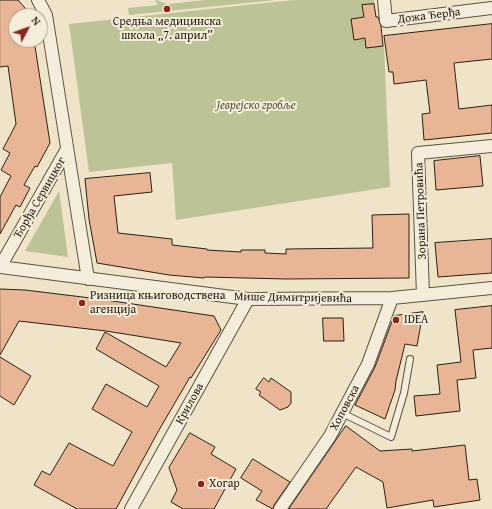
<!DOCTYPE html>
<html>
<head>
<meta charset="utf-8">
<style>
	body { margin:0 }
	#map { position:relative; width:492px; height:509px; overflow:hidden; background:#f0e4c8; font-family:"Gentium Book Plus",serif }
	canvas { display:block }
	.north { position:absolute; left:8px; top:8px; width:40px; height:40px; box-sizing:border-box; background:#f5eddb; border:1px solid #a49b8b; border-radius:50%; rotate:49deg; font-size:11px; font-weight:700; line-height:16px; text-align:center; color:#2b2113 }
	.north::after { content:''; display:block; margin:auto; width:14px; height:18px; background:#8f2418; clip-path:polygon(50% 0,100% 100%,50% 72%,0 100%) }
</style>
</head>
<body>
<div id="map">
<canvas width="492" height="509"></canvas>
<div class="north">N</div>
</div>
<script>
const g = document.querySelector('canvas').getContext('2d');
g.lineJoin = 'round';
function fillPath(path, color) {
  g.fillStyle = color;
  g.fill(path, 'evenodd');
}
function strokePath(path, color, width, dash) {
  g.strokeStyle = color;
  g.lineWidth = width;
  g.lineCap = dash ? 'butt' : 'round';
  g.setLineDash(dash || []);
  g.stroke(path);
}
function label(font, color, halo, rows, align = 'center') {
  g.font = font + ' "Gentium Book Plus",serif';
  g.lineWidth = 4;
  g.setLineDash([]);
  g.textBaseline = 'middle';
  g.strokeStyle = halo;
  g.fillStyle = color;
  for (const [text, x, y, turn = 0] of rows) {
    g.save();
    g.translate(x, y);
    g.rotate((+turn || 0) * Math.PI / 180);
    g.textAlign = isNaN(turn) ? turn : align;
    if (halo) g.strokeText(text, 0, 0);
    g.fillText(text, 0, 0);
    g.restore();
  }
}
fillPath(new Path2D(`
	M155 0C160 0 162 3 168 4L206 0H276L129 15 128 8 158 5Z
	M293 0H374L376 17H379L381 25 380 46 384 45 390 187 176 220 172 163 89 172 69 24Z
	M59 191 68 257 25 251Z`), '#bcc394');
const building = new Path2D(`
	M0 0H18L32 16H16V40H34L50 143 37 167 35 166 24 185 30 188 20 207 16 205 0 234V197L11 176 1 170 10 153 3 149 16 124 8 66 0 67Z
	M374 4 376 17H378L381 26 383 46 366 48 365 38 354 40 351 19 364 17 362 5Z
	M492 24V59L454 63 459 109 492 105V133L424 140 422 114 430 113 426 80 394 84 393 72H389L384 36Z
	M480 156 483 186 436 190 434 161Z
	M150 173 152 192 114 196 118 233 172 239V245L207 249V250L241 252V250H265V253L286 254V249L373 248 372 215 409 214V278L286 279 205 277 204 278 169 275 97 263 89 219 85 179Z
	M492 239V273L438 277 435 243Z
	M0 289 25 290 99 299 214 316 221 330 191 378 190 377 159 430 116 509H77L34 485 42 471 50 475 69 443 113 466 132 432 92 409 106 384 147 407 159 386 96 349 105 332 166 367 181 343 106 331 19 321 0 355Z
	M492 306V348L473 350 476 378 457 380 460 411 416 416 414 396 440 394 437 365 461 362 455 310Z
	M423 312 417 346 405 344 396 381 395 390 385 419 355 405 375 367 394 316Z
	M323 318H343L344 341H324Z
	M0 357 31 376 14 405 0 396Z
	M264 378 269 382 271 378 291 392V403L288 407 280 410 259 395 261 392 256 389Z
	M346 426 380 451 412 449V451L465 445 469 480 477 479 480 500 434 507 433 500 387 508 383 482 356 467 326 509H289Z
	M190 433 215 447 211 454 236 469 214 509H183L171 502 177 490 169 468Z
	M253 459 290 482 274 505 273 509 256 500 262 491 241 478Z`);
fillPath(building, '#e8b694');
strokePath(building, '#2b2113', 1);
const lane = new Path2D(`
	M342 413 391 437 404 393 410 359`);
const street = new Path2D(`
	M38 0 46 15 88 279
	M384 0 386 21 492 8
	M0 267 248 299 392 298 492 288
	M0 267 67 149
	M423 295 418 153 492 146
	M131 509 248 299
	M280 509 330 436 368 364 392 298`);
strokePath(lane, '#5c5240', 8);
strokePath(street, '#5c5240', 14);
strokePath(lane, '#f5eddb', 6);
strokePath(street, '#f5eddb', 12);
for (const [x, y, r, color] of [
	[167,9,4,"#8f2418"],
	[82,303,4,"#8f2418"],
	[396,320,4,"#8f2418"],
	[201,484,4,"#8f2418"]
]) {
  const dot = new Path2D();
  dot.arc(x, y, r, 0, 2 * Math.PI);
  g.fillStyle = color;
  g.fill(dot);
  strokePath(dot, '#f5eddb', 1.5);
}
label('12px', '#2b2113', '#f5eddb', [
	["Дожа Ђерђа",429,16,-7],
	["Ђорђа Сервицког",40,198,-60],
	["Зорана Петровића",421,211,-92],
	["Мише Димитријевића",293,298,1],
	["Крилова",190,404,-61],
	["Хоповска",345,408,-62]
]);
label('12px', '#2b2113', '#f5eddb', [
	["Средња медицинска",167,22,"center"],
	["школа „7. април”",167,36,"center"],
	["Ризница књиговодствена",90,296],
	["агенција",90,310],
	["IDEA",404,320],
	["Хогар",209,484]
], 'left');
label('italic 12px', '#56523a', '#f5eddb', [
	["Јеврејско гробље",256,106]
]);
</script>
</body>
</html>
